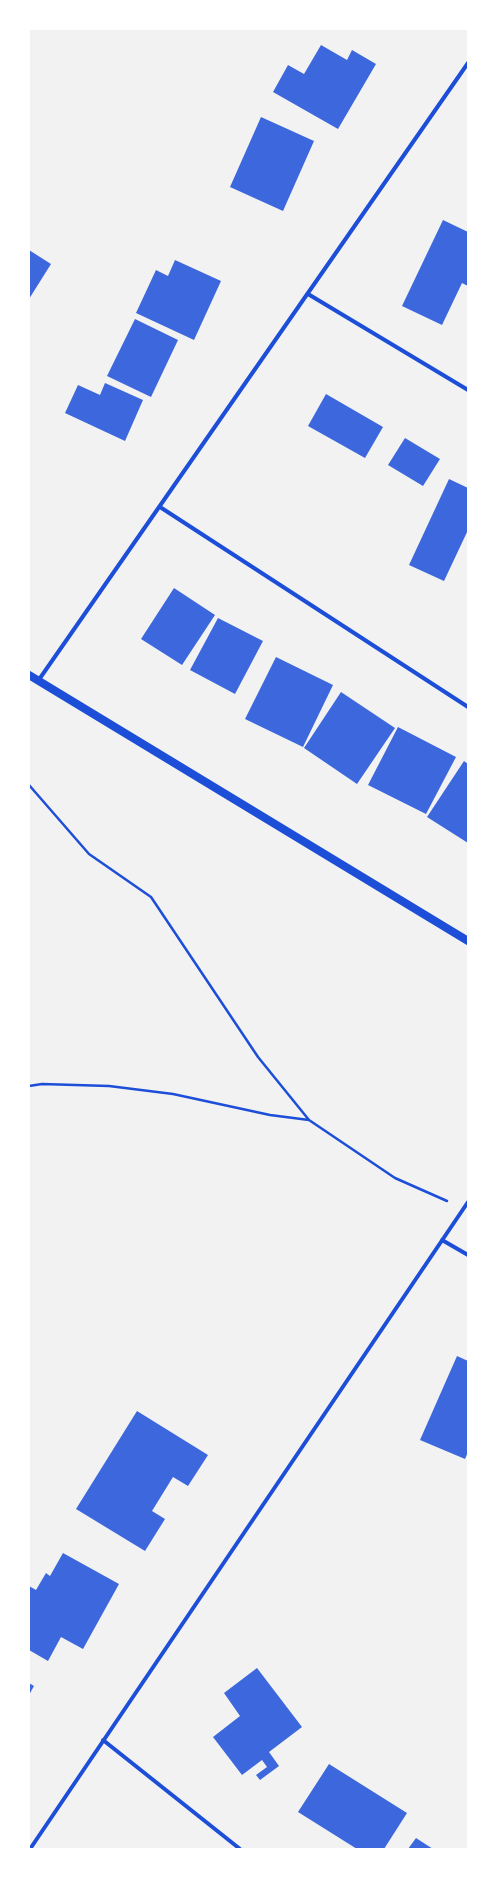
<!DOCTYPE html>
<html>
<head>
<meta charset="utf-8">
<style>
	body { margin:0 }
	#map { position:relative; width:497px; height:1878px; overflow:hidden; background:#f2f2f2; font-family:Cabin,sans-serif }
	canvas { display:block }
	.frame { position:absolute; inset:0; border:30px solid #fff; pointer-events:none }
</style>
</head>
<body>
<div id="map">
<canvas width="497" height="1878"></canvas>
<div class="frame"></div>
</div>
<script>
const g = document.querySelector('canvas').getContext('2d');
g.lineJoin = 'round';
function fillPath(path, color) {
  g.fillStyle = color;
  g.fill(path, 'evenodd');
}
function strokePath(path, color, width, dash) {
  g.strokeStyle = color;
  g.lineWidth = width;
  g.lineCap = dash ? 'butt' : 'round';
  g.setLineDash(dash || []);
  g.stroke(path);
}
fillPath(new Path2D(`
	M321 45 347 60 352 50 376 64 338 129 273 92 288 65 304 74Z
	M261 117 314 141 283 211 230 187Z
	M443 220 468 232V286L462 283 442 325 402 306Z
	M29 250 51 264 29 299Z
	M175 260 221 281 194 340 136 313 156 270 168 276Z
	M135 319 178 340 151 397 107 376Z
	M105 383 143 400 125 441 65 413 78 385 100 395Z
	M326 394 383 427 365 458 308 426Z
	M405 438 440 459 423 486 388 465Z
	M449 479 468 488V530L444 581 409 565Z
	M174 588 215 615 182 665 141 639Z
	M218 618 263 641 235 694 190 670Z
	M276 657 333 685 303 747 245 719Z
	M341 692 395 728 357 784 304 748Z
	M398 727 456 757 426 814 368 785Z
	M464 761 468 764V843L427 817Z
	M457 1356 468 1361V1452L465 1459 420 1440Z
	M137 1411 208 1455 188 1486 173 1477 152 1511 165 1519 145 1551 76 1509Z
	M63 1553 119 1584 83 1649 61 1637 48 1661 29 1650V1586L36 1590 46 1573 50 1576Z
	M257 1668 302 1727 269 1752 279 1766 260 1780 256 1775 267 1767 262 1760 242 1775 213 1737 240 1716 224 1693Z
	M29 1683 34 1686 29 1695Z
	M329 1764 407 1813 384 1849H357L298 1812Z
	M416 1838 433 1849H408Z`), '#3d67dc');
strokePath(new Path2D(`
	M29 785 89 854 151 897 258 1057 309 1120 395 1178 447 1201
	M29 1086 42 1084 109 1086 173 1094 270 1115 309 1120`), '#1d4ed8', 2.5);
strokePath(new Path2D(`
	M308 294 468 390
	M160 507 468 707
	M38 681 468 63
	M442 1240 468 1255
	M103 1740 240 1849
	M30 1849 468 1202`), '#1d4ed8', 4);
strokePath(new Path2D(`
	M29 675 468 941`), '#1d4ed8', 8);
</script>
</body>
</html>
